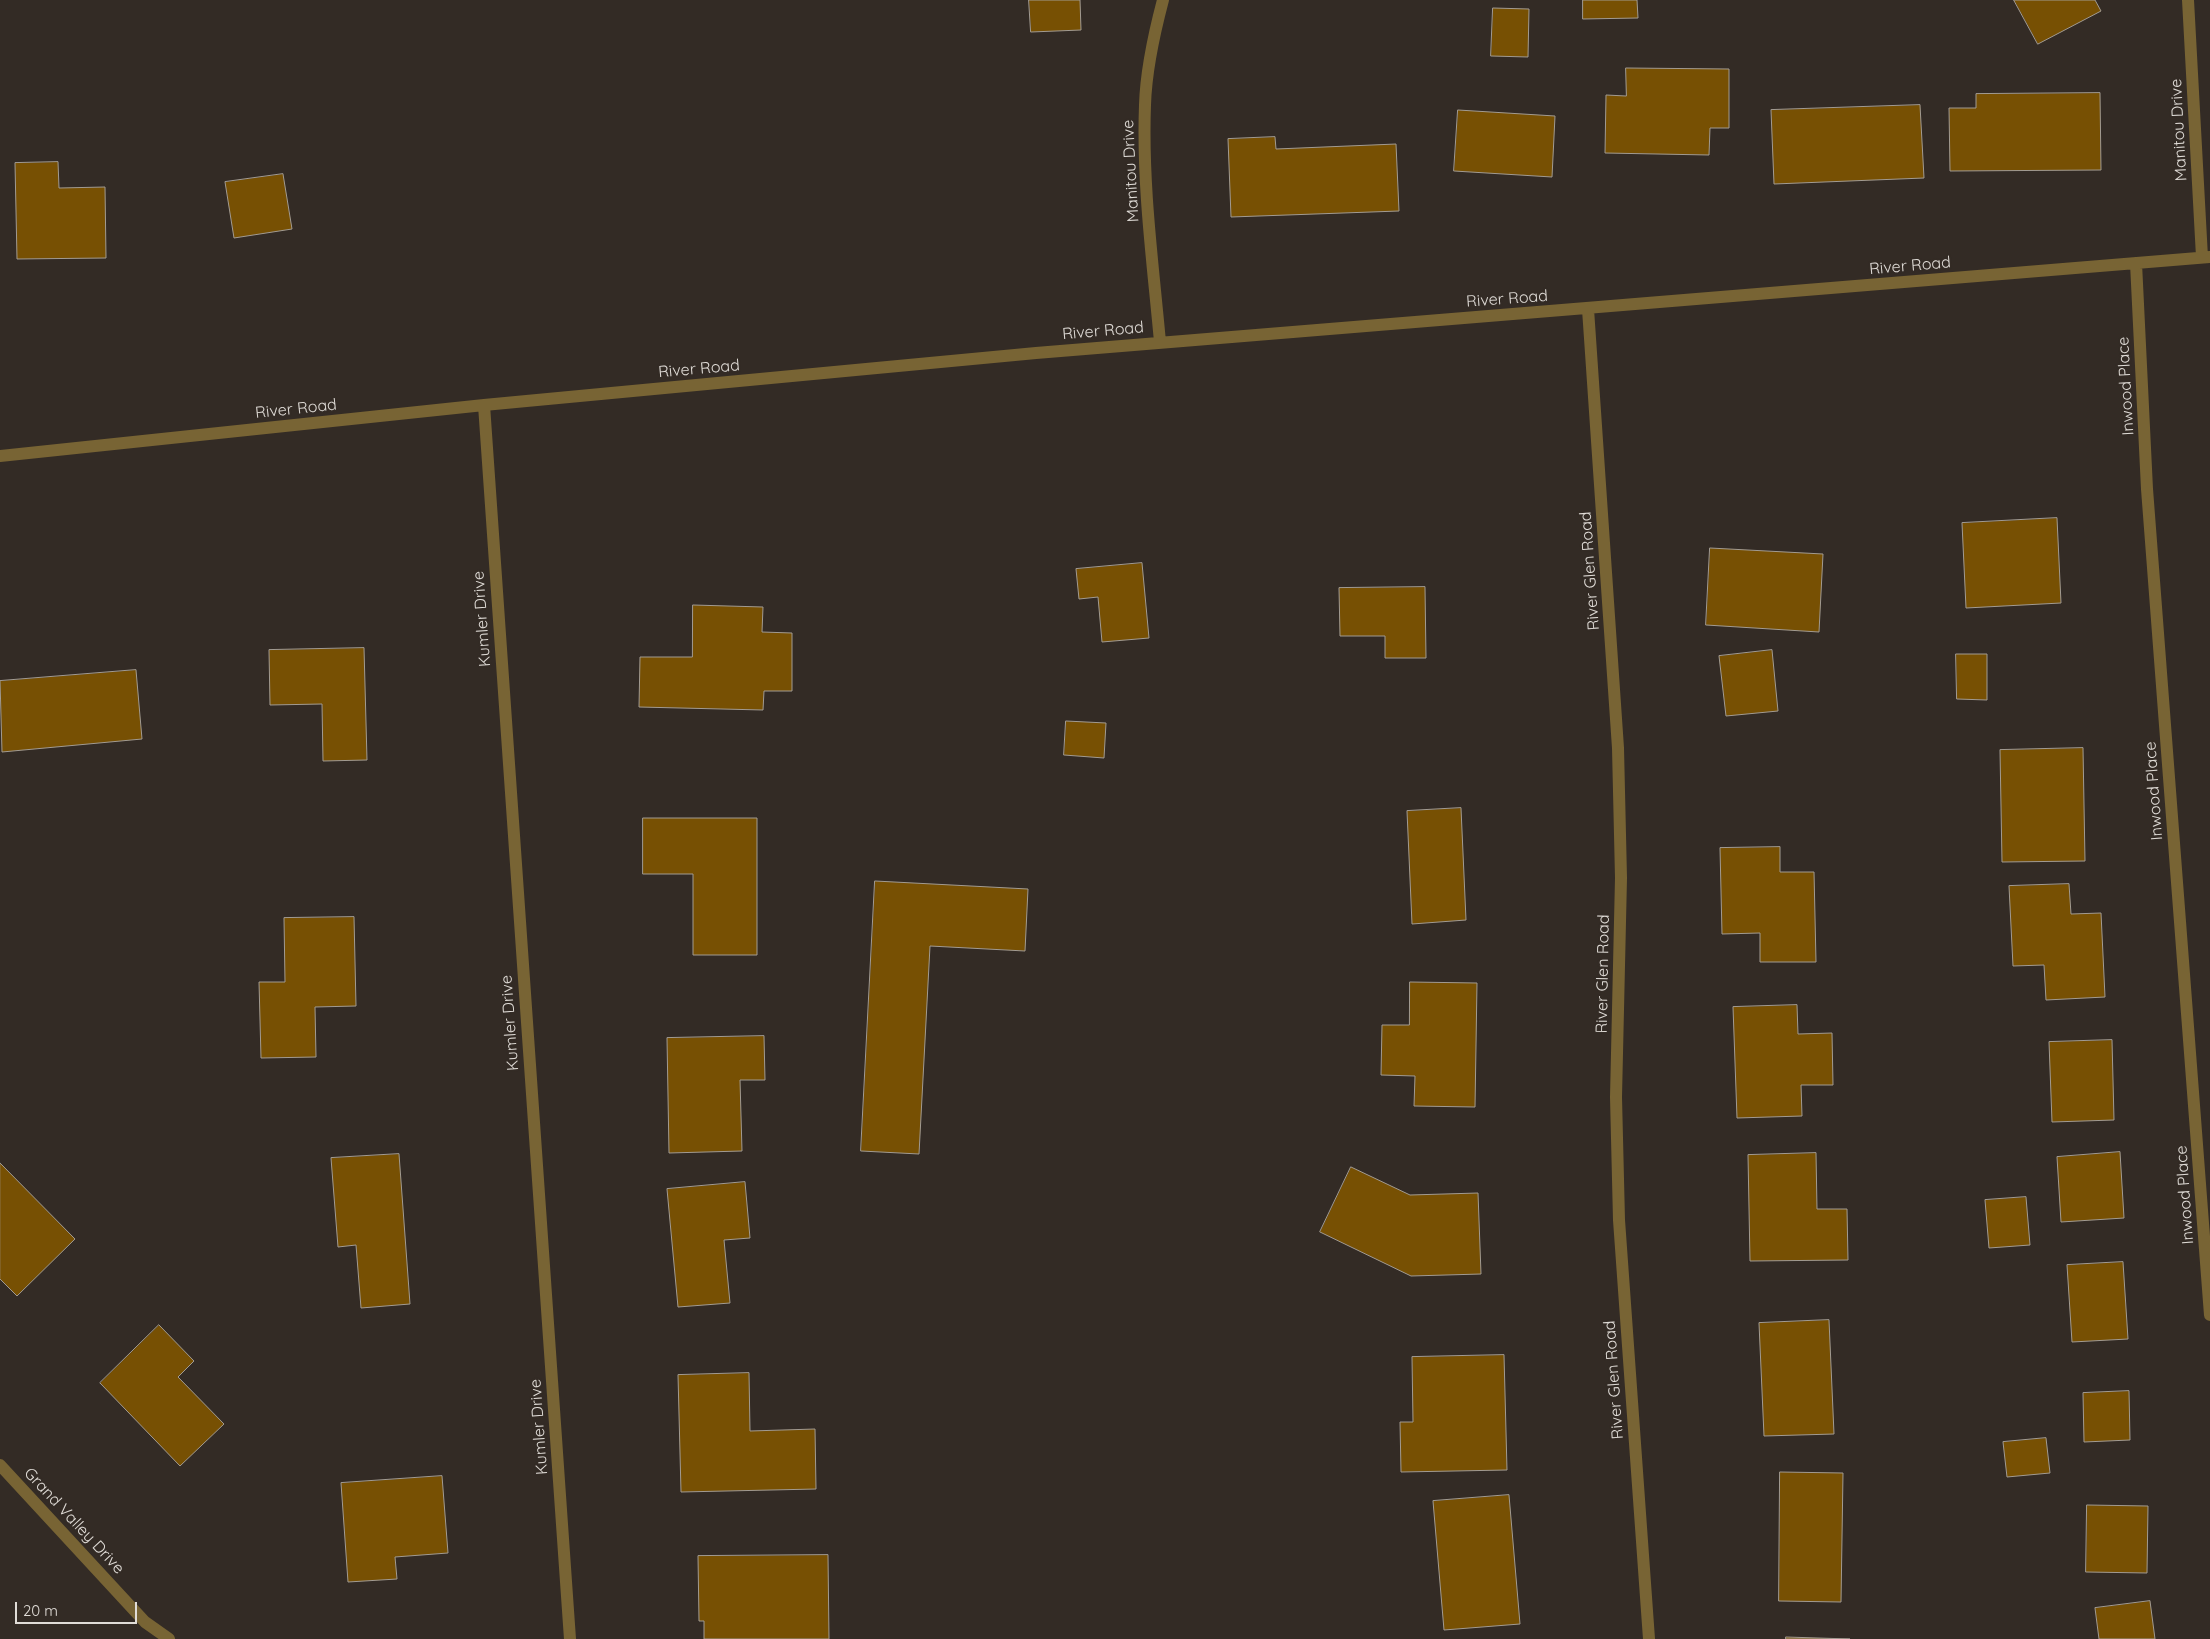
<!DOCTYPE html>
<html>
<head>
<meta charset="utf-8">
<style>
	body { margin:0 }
	#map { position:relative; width:2210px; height:1639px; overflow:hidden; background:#332b25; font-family:Quicksand,sans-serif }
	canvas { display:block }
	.scale { position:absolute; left:15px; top:1602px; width:122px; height:22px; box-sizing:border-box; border:2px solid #e0dcd7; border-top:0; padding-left:6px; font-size:15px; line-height:18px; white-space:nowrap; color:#e0dcd7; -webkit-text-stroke:4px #332b25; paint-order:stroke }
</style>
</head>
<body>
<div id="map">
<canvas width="2210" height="1639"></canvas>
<div class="scale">20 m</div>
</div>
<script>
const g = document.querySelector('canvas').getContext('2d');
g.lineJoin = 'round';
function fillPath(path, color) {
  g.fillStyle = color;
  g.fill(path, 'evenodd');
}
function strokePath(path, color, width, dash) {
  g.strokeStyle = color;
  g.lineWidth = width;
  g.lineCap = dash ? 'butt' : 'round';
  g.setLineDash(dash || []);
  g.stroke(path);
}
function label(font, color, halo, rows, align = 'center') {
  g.font = font + ' Quicksand,sans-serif';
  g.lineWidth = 4;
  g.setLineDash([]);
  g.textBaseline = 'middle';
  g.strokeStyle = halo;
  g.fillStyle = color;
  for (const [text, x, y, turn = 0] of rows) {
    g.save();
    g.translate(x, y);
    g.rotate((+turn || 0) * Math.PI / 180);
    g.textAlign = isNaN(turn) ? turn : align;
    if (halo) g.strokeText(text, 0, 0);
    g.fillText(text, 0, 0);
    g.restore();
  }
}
const building = new Path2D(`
	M1029 0H1080L1081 30 1031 32Z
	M1583 0H1637L1638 18 1583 19Z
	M2014 0H2095L2101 11 2038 44Z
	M1493 8 1529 9 1528 57 1491 56Z
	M1626 68 1729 69V128H1710L1709 155 1605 153 1606 95 1626 96Z
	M2100 93 2101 170 1950 171 1949 108H1976V94Z
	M1920 105 1924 178 1774 184 1771 110Z
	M1458 110 1555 116 1552 177 1454 171Z
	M1275 137 1276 149 1396 144 1399 211 1231 217 1228 139Z
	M58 162 59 188 105 187 106 258 17 259 15 163Z
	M283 174 292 229 234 238 225 182Z
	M2057 518 2061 603 1966 608 1962 523Z
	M1710 548 1823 554 1819 632 1706 625Z
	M1142 563 1149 638 1102 642 1098 597 1079 599 1076 569Z
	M1425 587 1426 658H1385V636H1340L1339 588Z
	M693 605 763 607 762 632 792 633V691H764L763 710 639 707 640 657H692Z
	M364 648 367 760 323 761 322 704 270 705 269 650Z
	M1772 650 1778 711 1726 716 1719 656Z
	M1956 654H1987V700L1957 699Z
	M136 670 142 739 2 752 0 681Z
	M1066 721 1106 723 1104 758 1064 755Z
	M2083 748 2085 861 2002 862 2000 750Z
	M1461 808 1466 920 1412 924 1407 811Z
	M643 818H757V955H693V874H643Z
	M1780 847V872H1814L1816 962H1760V933L1722 934 1720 848Z
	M875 881 1028 889 1025 951 930 946 919 1154 861 1151Z
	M2069 884 2071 914 2101 913 2105 997 2046 1000 2044 965 2013 966 2009 886Z
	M354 917 356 1006 315 1007 316 1057 261 1058 259 982H285L284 918Z
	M1410 982 1477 983 1475 1107 1414 1106 1415 1076 1381 1075 1382 1025H1409Z
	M1797 1005 1798 1034 1832 1033 1833 1085H1801L1802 1116 1737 1118 1733 1007Z
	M764 1036 765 1080H740L742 1151 669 1153 667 1038Z
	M2112 1040 2114 1120 2052 1122 2049 1042Z
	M2120 1152 2124 1218 2061 1222 2057 1157Z
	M1816 1153 1817 1209H1847L1848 1260 1750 1261 1748 1155Z
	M399 1154 410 1304 361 1308 356 1245 338 1247 331 1158Z
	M0 1163 75 1239 17 1296 0 1279Z
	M1351 1167 1410 1195 1478 1193 1481 1274 1411 1276 1320 1232Z
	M745 1182 750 1238 724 1240 730 1303 678 1307 667 1189Z
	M2026 1197 2030 1245 1989 1248 1985 1200Z
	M2123 1262 2128 1339 2072 1342 2067 1265Z
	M1829 1320 1834 1434 1764 1436 1759 1323Z
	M159 1325 194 1361 178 1377 224 1424 180 1466 100 1383Z
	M1504 1355 1507 1470 1401 1472 1400 1422H1413L1412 1357Z
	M749 1373 750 1431 815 1429 816 1489 681 1492 678 1375Z
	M2129 1391 2130 1440 2084 1442 2083 1393Z
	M2046 1438 2050 1473 2007 1477 2003 1442Z
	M1780 1472 1843 1473 1841 1602 1779 1601Z
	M442 1476 448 1553 395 1557 397 1579 348 1582 341 1483Z
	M1509 1495 1520 1624 1444 1630 1433 1501Z
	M2087 1505 2148 1506 2147 1573 2086 1572Z
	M828 1555 829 1639H704V1621H699L698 1556Z
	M2150 1601 2155 1639H2099L2095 1608Z
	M1786 1637 1850 1639H1786Z`);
fillPath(building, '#775003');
strokePath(building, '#a29b92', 1);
strokePath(new Path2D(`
	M2188 0 2202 257
	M2136 263 2147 489 2210 1315
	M1588 309 1618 748 1621 878 1616 1097 1619 1220 1649 1639
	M1160 342C1153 264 1142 184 1145 105 1146 70 1154 34 1163 0
	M484 405 570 1639
	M0 456 484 405 1036 353 2210 257
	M0 1465 145 1622 169 1639`), '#786434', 12);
label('16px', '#e0dcd7', '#332b25', [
	["Manitou Drive",2179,130,-93],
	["Manitou Drive",1131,171,-93],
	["River Road",1910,266,-5],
	["River Road",1507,299,-4],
	["River Road",1103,331,-5],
	["River Road",699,369,-5],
	["Inwood Place",2126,386,-93],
	["River Road",296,409,-6],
	["River Glen Road",1590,571,-94],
	["Kumler Drive",482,619,-94],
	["Inwood Place",2154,791,-94],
	["River Glen Road",1603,974,-89],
	["Kumler Drive",510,1023,-94],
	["Inwood Place",2185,1195,-94],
	["River Glen Road",1614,1380,-94],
	["Kumler Drive",539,1427,-94],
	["Grand Valley Drive",74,1521,47]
]);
</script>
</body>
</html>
